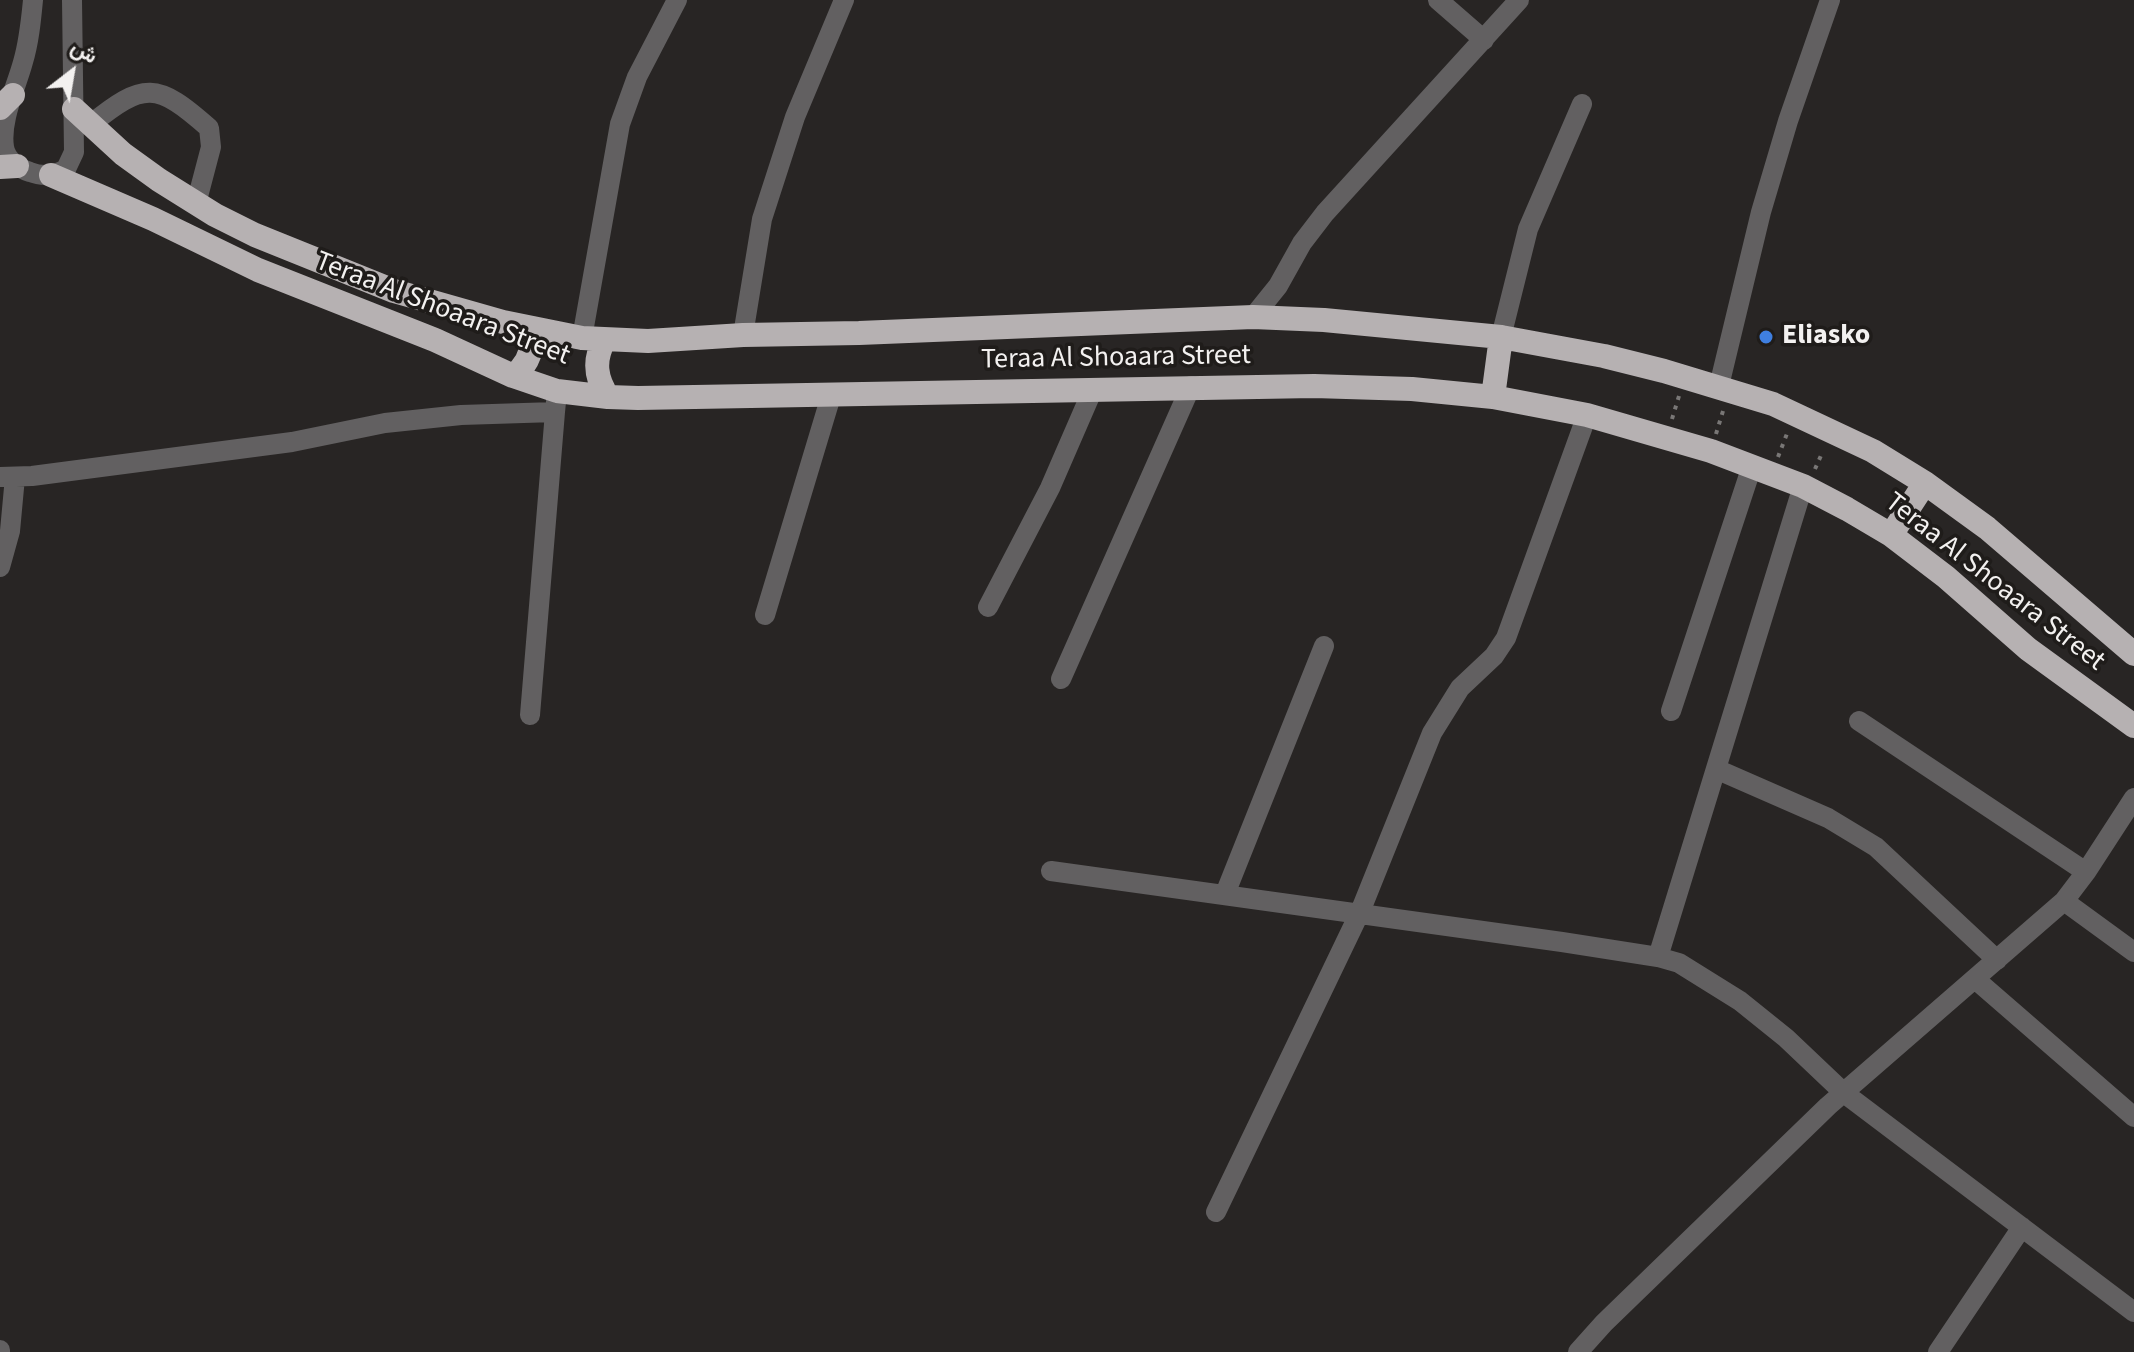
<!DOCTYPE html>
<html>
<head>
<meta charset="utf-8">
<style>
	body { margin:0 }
	#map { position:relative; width:2134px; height:1352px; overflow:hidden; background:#282524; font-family:"Source Sans 3",Vazirmatn,sans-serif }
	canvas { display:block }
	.north { position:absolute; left:32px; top:32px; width:80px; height:80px; -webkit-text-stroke:6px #1f1c1a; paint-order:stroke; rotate:31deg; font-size:22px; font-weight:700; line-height:32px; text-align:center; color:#f3f1f0 }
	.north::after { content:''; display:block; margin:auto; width:28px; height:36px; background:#f3f1f0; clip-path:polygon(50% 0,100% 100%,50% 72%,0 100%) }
</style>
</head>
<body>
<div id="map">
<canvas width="2134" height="1352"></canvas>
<div class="north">ش</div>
</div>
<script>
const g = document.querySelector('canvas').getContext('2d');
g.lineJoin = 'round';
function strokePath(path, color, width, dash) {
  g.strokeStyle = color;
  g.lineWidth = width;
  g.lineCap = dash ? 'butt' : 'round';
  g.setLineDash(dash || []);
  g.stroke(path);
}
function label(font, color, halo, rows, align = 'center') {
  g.font = font + ' "Source Sans 3",sans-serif';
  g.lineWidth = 7;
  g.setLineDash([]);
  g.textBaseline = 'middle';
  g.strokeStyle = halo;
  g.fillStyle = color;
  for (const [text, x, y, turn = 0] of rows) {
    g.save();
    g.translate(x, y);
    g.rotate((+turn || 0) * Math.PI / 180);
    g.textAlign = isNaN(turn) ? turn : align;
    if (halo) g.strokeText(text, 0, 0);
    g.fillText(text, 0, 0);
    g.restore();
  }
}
strokePath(new Path2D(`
	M1672 419 1679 396
	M1716 434 1723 411
	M1778 457 1788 431
	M1815 469 1823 451`), '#797776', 4, [4, 6]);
strokePath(new Path2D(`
	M33 0C31 21 29 42 23 62 16 88 0 120 4 147 6 160 19 169 30 172 43 177 54 176 66 169L74 152 72 0
	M1438 0 1484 40
	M90 125C144 81 157 82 209 128L211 147 196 204
	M1253 317 1278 286 1302 243 1325 213 1519 0
	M743 335 762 219 795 117 844 0
	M1501 337 1528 229 1582 104
	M582 338 620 124 637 77 677 0
	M1719 386 1761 212 1788 121 1830 0
	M0 477 32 476 292 442 385 423 461 415 555 412 557 391
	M0 567 10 531 15 477
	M988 607 1050 488 1093 389
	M765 615 831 396
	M1061 679 1191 386
	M1671 711 1752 466
	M530 715 555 412
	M1859 721 2086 872
	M1716 769 1828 818 1876 847 1997 960
	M1051 871 1562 942 1658 957 1679 963 1740 1001 1786 1038 1844 1093 2134 1312
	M1225 894 1324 646
	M2064 901 2134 952
	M1658 957 1803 486
	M1975 979 2134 1117
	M1216 1212 1360 912 1432 733 1460 688 1494 656 1506 638 1587 415
	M0 1350V1352
	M1578 1352 1604 1323 1828 1106 2064 901 2086 872 2134 798
	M1938 1352 2022 1227`), '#626061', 20);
strokePath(new Path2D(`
	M0 108 13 95
	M74 109 123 154 159 180 215 215 255 235 394 291 503 322 582 338 648 341 743 335 859 333 1253 317 1324 320 1501 337 1604 356 1664 371 1773 404 1873 451 1925 483 1987 528 2134 654
	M0 167 17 166
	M51 175 153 219 258 270 435 340 513 376 557 391 608 397 638 398 1314 386 1412 389 1493 397 1587 415 1711 451 1803 486 1847 509 1891 535 1946 577 2028 649 2134 726
	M604 341C593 361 596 379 608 397
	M513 376C529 364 535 347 529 328
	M1493 397 1501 337
	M1891 535 1925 483`), '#b6b1b2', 24);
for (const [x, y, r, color] of [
	[1766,337,8,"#3f7fe0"]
]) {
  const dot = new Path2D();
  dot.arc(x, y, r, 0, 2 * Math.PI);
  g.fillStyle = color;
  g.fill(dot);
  strokePath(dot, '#1f1c1a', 3);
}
label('28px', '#f3f1f0', '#1f1c1a', [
	["Teraa Al Shoaara Street",442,310,21],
	["Teraa Al Shoaara Street",1116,359,-1],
	["Teraa Al Shoaara Street",1994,583,38]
]);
label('bold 28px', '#f3f1f0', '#1f1c1a', [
	["Eliasko",1782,337]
], 'left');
</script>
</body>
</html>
